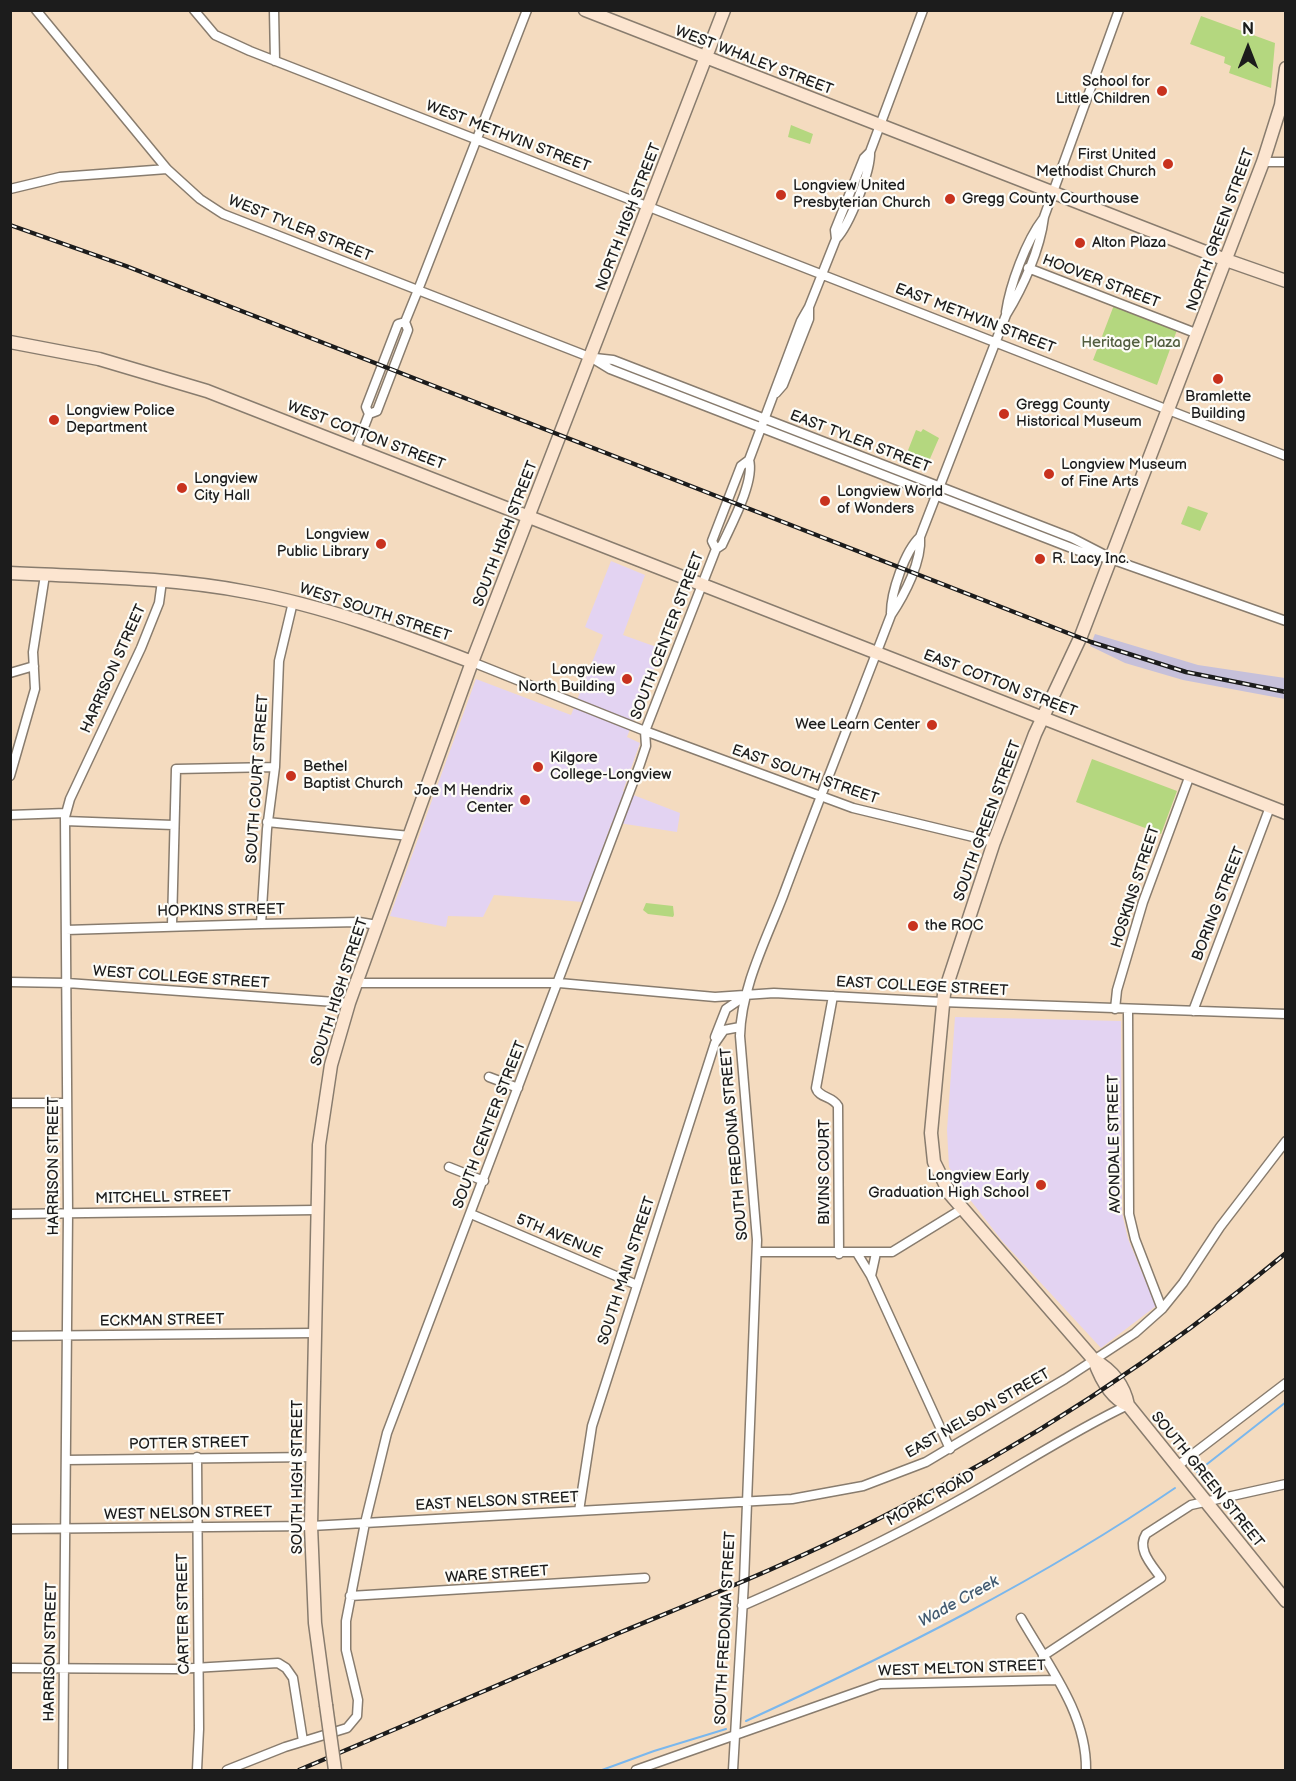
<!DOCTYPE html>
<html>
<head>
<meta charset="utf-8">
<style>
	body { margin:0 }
	#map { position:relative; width:1296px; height:1781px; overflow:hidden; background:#f4dbbf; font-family:"Balsamiq Sans",sans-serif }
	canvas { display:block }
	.frame { position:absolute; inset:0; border:12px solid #1c1c1c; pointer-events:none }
	.north { position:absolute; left:1218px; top:18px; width:60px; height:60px; -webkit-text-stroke:4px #fdfcf7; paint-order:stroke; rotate:0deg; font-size:16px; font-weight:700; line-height:24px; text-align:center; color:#1c1c1c }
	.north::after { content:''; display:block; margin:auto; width:21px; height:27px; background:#1c1c1c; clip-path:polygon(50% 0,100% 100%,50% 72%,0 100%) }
</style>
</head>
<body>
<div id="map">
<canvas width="1296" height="1781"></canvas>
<div class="frame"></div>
<div class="north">N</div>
</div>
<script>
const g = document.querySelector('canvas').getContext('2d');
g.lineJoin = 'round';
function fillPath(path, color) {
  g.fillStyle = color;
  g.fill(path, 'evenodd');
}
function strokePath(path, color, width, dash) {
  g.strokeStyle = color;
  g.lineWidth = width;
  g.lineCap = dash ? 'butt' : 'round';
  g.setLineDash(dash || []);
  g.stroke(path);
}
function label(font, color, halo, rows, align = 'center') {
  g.font = font + ' "Balsamiq Sans",sans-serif';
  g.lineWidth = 4.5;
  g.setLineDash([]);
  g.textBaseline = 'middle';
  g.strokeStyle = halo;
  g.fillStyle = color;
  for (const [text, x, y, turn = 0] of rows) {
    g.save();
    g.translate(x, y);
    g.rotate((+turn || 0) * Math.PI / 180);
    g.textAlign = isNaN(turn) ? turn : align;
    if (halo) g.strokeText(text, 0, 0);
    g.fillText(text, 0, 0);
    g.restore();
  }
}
fillPath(new Path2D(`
	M611 561 645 575 623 635 662 649 627 737 640 743 623 791 680 813 677 832 612 822 583 902 494 895 483 917 448 916 446 927 390 916 476 679 571 715 603 635 585 627Z
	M955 1017 1121 1021 1122 1213 1128 1239 1156 1306 1101 1348 1003 1242 964 1192 949 1167 947 1130Z`), '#e3d3f2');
fillPath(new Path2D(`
	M1095 634 1198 665 1285 678V699L1183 680 1125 663 1090 646Z`), '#c6c0da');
fillPath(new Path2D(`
	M1201 16 1275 43 1271 88 1229 73 1231 66 1224 63 1225 57 1190 44Z
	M791 125 813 134 810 144 788 137Z
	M1114 305 1177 330 1157 385 1093 360Z
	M923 429 939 438 929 461 922 465 905 458 916 430 921 432Z
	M1188 506 1208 513 1200 531 1181 524Z
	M1092 759 1177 791 1161 834 1076 802Z
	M646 903 673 906 674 915 673 917 648 914 643 910Z`), '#b4d77f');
strokePath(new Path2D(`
	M1197 1472 1286 1402
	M746 1721C892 1654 1042 1579 1175 1488
	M602 1770 654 1751 726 1729`), '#7ab7ed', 2);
const street = new Path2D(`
	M36 10 167 169 200 199 223 214 592 358 610 369 1087 554 1111 559 1286 621
	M194 10 215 35 250 51 1286 456
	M274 10 275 61
	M1263 162H1286
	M10 189 60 177 167 169
	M836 239 835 230 864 158 870 152
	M1028 268 1198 334
	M1006 312C1010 285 1026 241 1043 219
	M595 358 613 360 1072 538 1105 555
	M776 393 783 385 809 319V308
	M369 414 377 411 408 330 405 322
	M356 448 369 414 366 407 398 324 405 322 418 290 527 10
	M716 549 712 541 741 466 749 460 801 321 809 307 836 239C849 226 871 171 870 152L923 10
	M891 613C891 592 905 551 920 537
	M472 662 645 731 853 808 994 842
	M10 673 34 666
	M10 776 35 689 33 652 45 575
	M10 815 66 813
	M65 821 173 825
	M267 822 410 836
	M261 924 267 829 275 767 279 661 293 602
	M172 925 176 769 275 767
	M66 930 261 924 359 922 377 925
	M10 982 67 983 349 1003
	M357 983H559L715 997 774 993 942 1002 1286 1014
	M833 996 816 1088C819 1098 833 1096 838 1106L839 1254
	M1115 1009 1117 990 1143 902 1190 775
	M1128 1010 1129 1214 1135 1239 1162 1309
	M1193 1011 1270 807
	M715 1037 726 1009 745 996
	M489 1077 518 1088
	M10 1103H67
	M449 1167 484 1181
	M10 1214 316 1210
	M471 1214 637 1285
	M757 1252H892L962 1209
	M857 1253 871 1276 876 1253
	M871 1276 950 1449
	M10 1336 313 1333
	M197 1457 199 1729 197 1770
	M66 1460 312 1457
	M1176 1467 1286 1383
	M579 1511 592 1426 715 1043 724 1030 740 1027
	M10 1529 311 1526 792 1499 863 1486 926 1462 1065 1379 1135 1333 1162 1309 1183 1283 1220 1227 1286 1141
	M350 1596 645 1578
	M742 1606C813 1575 884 1542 952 1504 1011 1472 1067 1434 1128 1405
	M1021 1618C1048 1665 1087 1714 1086 1770
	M1043 1656 1161 1578C1153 1566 1136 1550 1146 1534L1191 1505 1286 1484
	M10 1668 177 1669 278 1663 286 1668 293 1678 303 1741
	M63 1770 68 1213 65 817 70 799 141 648 159 603 162 581
	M227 1770 285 1747 347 1728 357 1716 358 1700 346 1650V1621L365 1523 387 1433 640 764 646 746 645 731 716 549 722 545C731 525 755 481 749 460
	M636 1770 880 1684 1056 1680
	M733 1770 744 1582 757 1240 740 1036C741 988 766 940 783 896 818 802 855 709 891 615 905 594 922 561 920 537L1006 315C1023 287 1040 250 1044 217L1119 10`);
const secondary = new Path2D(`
	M585 10 1226 260 1286 281
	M1286 68 1281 105 1263 162 1081 636 1035 734 994 842 944 994 931 1133 934 1162 950 1194 1094 1360C1112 1370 1124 1385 1128 1405L1286 1601
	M10 342 99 359 207 391 1286 813
	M10 573C89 577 169 577 247 592 325 606 399 634 472 662
	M1094 1360C1100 1377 1110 1398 1128 1405
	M326 1705 315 1623 311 1526 319 1145 331 1065 349 1003 472 662 724 10`);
strokePath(street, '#887c6e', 11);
strokePath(secondary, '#887c6e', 15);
strokePath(street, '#fff', 8);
strokePath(secondary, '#fce5d0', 12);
const rail = new Path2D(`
	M10 225 126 266 1091 642 1186 672 1286 692
	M299 1770C406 1725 512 1679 619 1633 708 1596 796 1561 882 1517 1026 1445 1162 1356 1286 1253`);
strokePath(rail, '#1c1c1c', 4.5);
strokePath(rail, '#fdfcf7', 2, [7]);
const secondaryBridge = new Path2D(`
	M326 1705 335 1770`);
strokePath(secondaryBridge, '#887c6e', 15, []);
strokePath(secondaryBridge, '#fce5d0', 12);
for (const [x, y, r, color] of [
	[1162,91,6,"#c8321e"],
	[1168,164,6,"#c8321e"],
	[781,195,6,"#c8321e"],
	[950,199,6,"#c8321e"],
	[1080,243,6,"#c8321e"],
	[1218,379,6,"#c8321e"],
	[1004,414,6,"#c8321e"],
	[54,420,6,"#c8321e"],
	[1049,474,6,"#c8321e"],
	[182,488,6,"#c8321e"],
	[825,501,6,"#c8321e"],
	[381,544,6,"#c8321e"],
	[1040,559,6,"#c8321e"],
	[627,679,6,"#c8321e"],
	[932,725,6,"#c8321e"],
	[538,767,6,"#c8321e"],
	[291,776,6,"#c8321e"],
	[525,800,6,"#c8321e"],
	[913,926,6,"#c8321e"],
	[1041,1185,6,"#c8321e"]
]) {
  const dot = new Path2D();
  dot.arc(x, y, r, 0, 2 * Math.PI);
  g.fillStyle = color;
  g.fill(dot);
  strokePath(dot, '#fdfcf7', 2);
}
label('15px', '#1c1c1c', '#fdfcf7', [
	["WEST WHALEY STREET",754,61,21],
	["WEST METHVIN STREET",508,137,21],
	["NORTH HIGH STREET",629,217,-69],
	["WEST TYLER STREET",300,229,22],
	["NORTH GREEN STREET",1221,230,-70],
	["HOOVER STREET",1101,282,21],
	["EAST METHVIN STREET",975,319,21],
	["WEST COTTON STREET",366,436,21],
	["EAST TYLER STREET",860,442,21],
	["SOUTH HIGH STREET",506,534,-69],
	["WEST SOUTH STREET",375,613,18],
	["SOUTH CENTER STREET",668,636,-69],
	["HARRISON STREET",114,669,-66],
	["EAST COTTON STREET",1000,684,21],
	["EAST SOUTH STREET",805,775,19],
	["SOUTH COURT STREET",258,779,-86],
	["SOUTH GREEN STREET",988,821,-70],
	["HOSKINS STREET",1136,887,-72],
	["BORING STREET",1219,904,-69],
	["HOPKINS STREET",221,911,-1],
	["WEST COLLEGE STREET",181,978,4],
	["EAST COLLEGE STREET",922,987,3],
	["SOUTH HIGH STREET",340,992,-72],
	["SOUTH CENTER STREET",490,1125,-69],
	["SOUTH FREDONIA STREET",735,1144,-95],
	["AVONDALE STREET",1115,1144,-91],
	["HARRISON STREET",54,1166,-90],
	["BIVINS COURT",825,1172,-90],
	["MITCHELL STREET",163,1198,-1],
	["5TH AVENUE",559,1237,23],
	["SOUTH MAIN STREET",627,1271,-72],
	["ECKMAN STREET",162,1321,-1],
	["EAST NELSON STREET",978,1414,-30],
	["POTTER STREET",189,1444,-1],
	["SOUTH HIGH STREET",298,1477,-90],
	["SOUTH GREEN STREET",1207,1480,51],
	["MOPAC ROAD",931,1499,-29],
	["EAST NELSON STREET",497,1502,-3],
	["WEST NELSON STREET",188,1514,-1],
	["WARE STREET",497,1575,-4],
	["CARTER STREET",184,1614,-91],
	["SOUTH FREDONIA STREET",726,1628,-87],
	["HARRISON STREET",51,1652,-89],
	["WEST MELTON STREET",962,1669,-2]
]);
label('15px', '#1c1c1c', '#fdfcf7', [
	["School for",1150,82,"right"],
	["Little Children",1150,99,"right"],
	["First United",1156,155,"right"],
	["Methodist Church",1156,172,"right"],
	["Longview United",793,186],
	["Presbyterian Church",793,203],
	["Gregg County Courthouse",962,199],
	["Alton Plaza",1092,243],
	["Bramlette",1218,397,"center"],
	["Building",1218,414,"center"],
	["Gregg County",1016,405],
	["Historical Museum",1016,422],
	["Longview Police",66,411],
	["Department",66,428],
	["Longview Museum",1061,465],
	["of Fine Arts",1061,482],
	["Longview",194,479],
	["City Hall",194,496],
	["Longview World",837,492],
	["of Wonders",837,509],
	["Longview",369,535,"right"],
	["Public Library",369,552,"right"],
	["R. Lacy Inc.",1052,559],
	["Longview",615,670,"right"],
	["North Building",615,687,"right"],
	["Wee Learn Center",920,725,"right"],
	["Kilgore",550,758],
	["College-Longview",550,775],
	["Bethel",303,767],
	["Baptist Church",303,784],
	["Joe M Hendrix",513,791,"right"],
	["Center",513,808,"right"],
	["the ROC",925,926],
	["Longview Early",1029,1176,"right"],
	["Graduation High School",1029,1193,"right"]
], 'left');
label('15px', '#515d3f', '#fdfcf7', [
	["Heritage Plaza",1131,343]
]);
label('italic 16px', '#425a70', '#fdfcf7', [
	["Wade Creek",959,1602,-29]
]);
</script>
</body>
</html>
